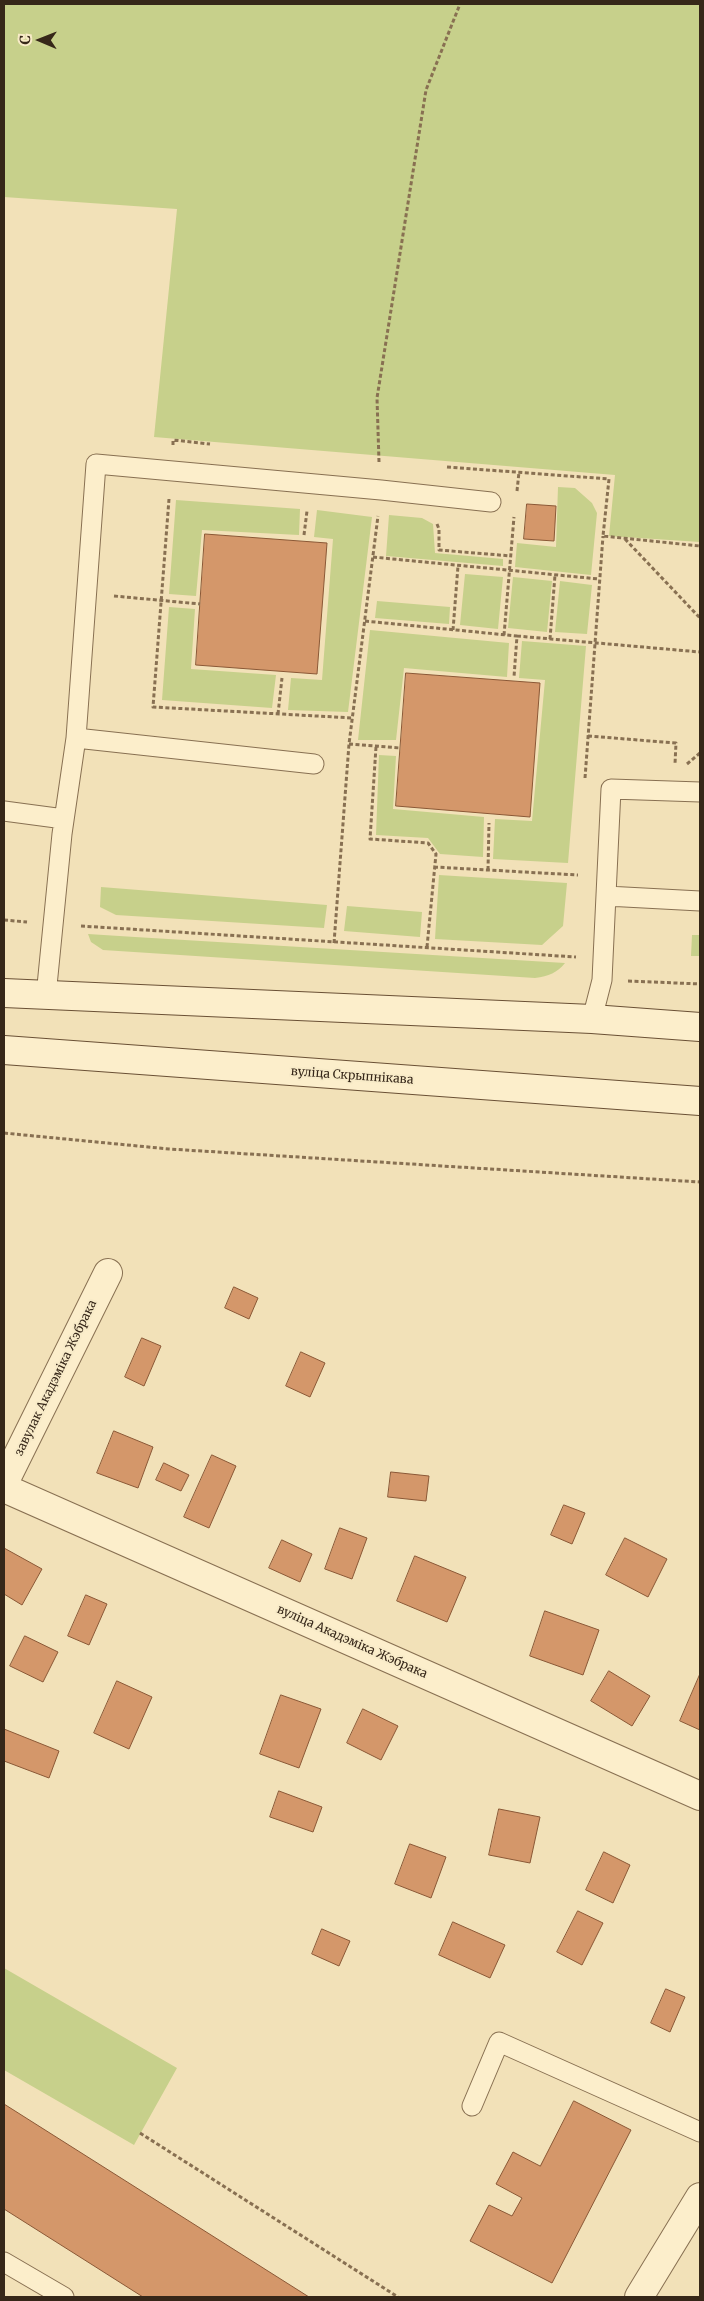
<!DOCTYPE html>
<html>
<head>
<meta charset="utf-8">
<style>
	body { margin:0 }
	#map { position:relative; width:704px; height:2301px; overflow:hidden; background:#f2e1b8; font-family:Merriweather,serif }
	canvas { display:block }
	.frame { position:absolute; inset:0; border:5px solid #362719; pointer-events:none }
	.north { position:absolute; left:15px; top:15px; width:50px; height:50px; -webkit-text-stroke:4px #f8ebc8; paint-order:stroke; rotate:271deg; font-size:14px; font-weight:700; line-height:20px; text-align:center; color:#362719 }
	.north::after { content:''; display:block; margin:auto; width:18px; height:22px; background:#362719; clip-path:polygon(50% 0,100% 100%,50% 72%,0 100%) }
</style>
</head>
<body>
<div id="map">
<canvas width="704" height="2301"></canvas>
<div class="frame"></div>
<div class="north">С</div>
</div>
<script>
const g = document.querySelector('canvas').getContext('2d');
g.lineJoin = 'round';
function fillPath(path, color) {
  g.fillStyle = color;
  g.fill(path, 'evenodd');
}
function strokePath(path, color, width, dash) {
  g.strokeStyle = color;
  g.lineWidth = width;
  g.lineCap = dash ? 'butt' : 'round';
  g.setLineDash(dash || []);
  g.stroke(path);
}
function label(font, color, halo, rows, align = 'center') {
  g.font = font + ' Merriweather,serif';
  g.lineWidth = 4;
  g.setLineDash([]);
  g.textBaseline = 'middle';
  g.strokeStyle = halo;
  g.fillStyle = color;
  for (const [text, x, y, turn = 0] of rows) {
    g.save();
    g.translate(x, y);
    g.rotate((+turn || 0) * Math.PI / 180);
    g.textAlign = isNaN(turn) ? turn : align;
    if (halo) g.strokeText(text, 0, 0);
    g.fillText(text, 0, 0);
    g.restore();
  }
}
fillPath(new Path2D(`
	M4 4H700V542L609 536 615 475 154 437 177 209 4 197Z
	M558 487 575 488 592 503 597 513 591 575 515 567 517 543 556 547Z
	M176 500 300 509 299 535 202 530 196 596 169 594Z
	M317 510 372 517 348 712 288 710 291 678 322 680 333 539 314 537Z
	M389 515 422 518 433 524 435 553 503 559V566L386 556Z
	M465 574 503 577 498 629 460 625Z
	M513 577 552 581 547 632 508 628Z
	M560 581 592 585 587 634 555 632Z
	M377 601 450 607 449 624 375 618Z
	M169 607 195 609 191 669 276 675 272 708 162 700Z
	M370 630 509 643 507 677 404 668 396 740H358Z
	M522 641 586 646 568 863 493 859 495 819 532 821 545 680 519 678Z
	M379 755 396 756 393 809 484 817 483 857 440 854 428 838 376 835Z
	M439 875 567 883 563 926 542 945 435 939Z
	M101 887 327 905 324 928 116 915 100 907Z
	M347 906 422 912 420 937 344 931Z
	M88 934 135 937 565 963C557 973 549 976 535 978L103 950 91 942Z
	M692 935H700V956H691Z
	M4 1968 177 2068 134 2145 4 2070Z`), '#c7d08b');
const building = new Path2D(`
	M527 504 556 506 554 541 524 539Z
	M205 534 327 543 317 674 196 665Z
	M406 673 540 683 530 817 396 806Z
	M234 1287 258 1298 249 1319 225 1308Z
	M142 1338 161 1346 144 1386 125 1377Z
	M301 1352 325 1363 310 1397 286 1386Z
	M114 1431 153 1447 138 1488 97 1473Z
	M212 1455 236 1466 209 1528 184 1517Z
	M164 1463 189 1475 181 1491 156 1480Z
	M391 1472 429 1476 426 1501 388 1497Z
	M564 1505 585 1513 572 1544 551 1535Z
	M340 1528 367 1538 352 1579 325 1569Z
	M625 1538 667 1559 648 1597 606 1575Z
	M282 1540 312 1554 300 1582 269 1568Z
	M4 1548 42 1569 22 1605 4 1594Z
	M415 1556 466 1577 447 1622 397 1601Z
	M86 1595 107 1604 89 1645 68 1636Z
	M545 1611 599 1630 583 1675 530 1656Z
	M25 1636 58 1652 43 1682 10 1666Z
	M609 1671 650 1696 632 1726 591 1701Z
	M700 1674V1730L680 1721Z
	M117 1681 152 1697 129 1749 94 1733Z
	M281 1695 321 1709 299 1768 260 1754Z
	M363 1709 398 1726 381 1760 347 1743Z
	M4 1729 59 1751 49 1778 4 1761Z
	M279 1791 322 1807 313 1832 270 1817Z
	M499 1809 540 1817 530 1863 489 1855Z
	M410 1844 446 1857 431 1898 395 1884Z
	M604 1852 630 1865 613 1903 586 1890Z
	M578 1911 603 1923 582 1965 557 1952Z
	M453 1922 505 1945 490 1978 439 1955Z
	M322 1929 350 1941 339 1966 312 1954Z
	M666 1989 685 1997 670 2032 651 2023Z
	M574 2101 631 2130 552 2283 470 2241 489 2205 512 2216 522 2198 496 2184 513 2152 540 2166Z
	M4 2104 309 2297H143L91 2264 4 2209Z`);
fillPath(building, '#d4976a');
strokePath(building, '#8a5836', 1);
const service = new Path2D(`
	M76 738 96 464 381 490 491 502
	M4 811 64 819
	M606 896 700 901
	M46 996 62 834 76 738 314 764
	M592 1019 602 980 611 789 700 792
	M472 2106 499 2042 700 2132
	M4 2262 64 2297`);
const minor = new Path2D(`
	M4 1483 108 1273
	M4 1488 700 1796`);
const tertiary = new Path2D(`
	M639 2297 700 2197`);
const secondary = new Path2D(`
	M4 993 592 1019 700 1027
	M4 1050 700 1101`);
strokePath(service, '#887052', 21);
strokePath(minor, '#887052', 30);
strokePath(tertiary, '#887052', 30);
strokePath(secondary, '#6a5035', 30);
strokePath(new Path2D(`
	M173 445V440L210 444
	M379 462 377 398 426 90 460 4
	M447 467 609 479 603 536 700 546
	M517 491 519 472
	M169 499 153 707 353 718
	M437 524 439 529V550L511 556
	M304 535 307 511
	M625 539 700 618
	M373 557 599 579
	M114 596 200 604
	M365 621 517 636 514 677
	M453 630 458 566
	M504 635 514 517
	M517 636 700 652
	M550 639 555 575
	M278 714 282 678
	M588 736 676 743 675 764
	M349 744 400 748
	M376 747 370 839 428 843 436 854 427 947
	M687 764 700 753
	M585 778 603 536
	M434 867 578 875
	M488 870 489 823
	M4 920 27 922
	M81 926 576 957
	M334 943 349 744 378 516
	M628 981 700 984
	M4 1133 169 1149 700 1182
	M140 2133 398 2297`), '#887052', 3, [4, 2.5]);
strokePath(service, '#fceecb', 19);
strokePath(minor, '#fceecb', 28);
strokePath(tertiary, '#fceecb', 28);
strokePath(secondary, '#fceecb', 28);
label('12px', '#362719', '#f8ebc8', [
	["вуліца Скрыпнікава",352,1076,4],
	["завулак Акадэміка Жэбрака",56,1378,-64],
	["вуліца Акадэміка Жэбрака",352,1642,24]
]);
</script>
</body>
</html>
